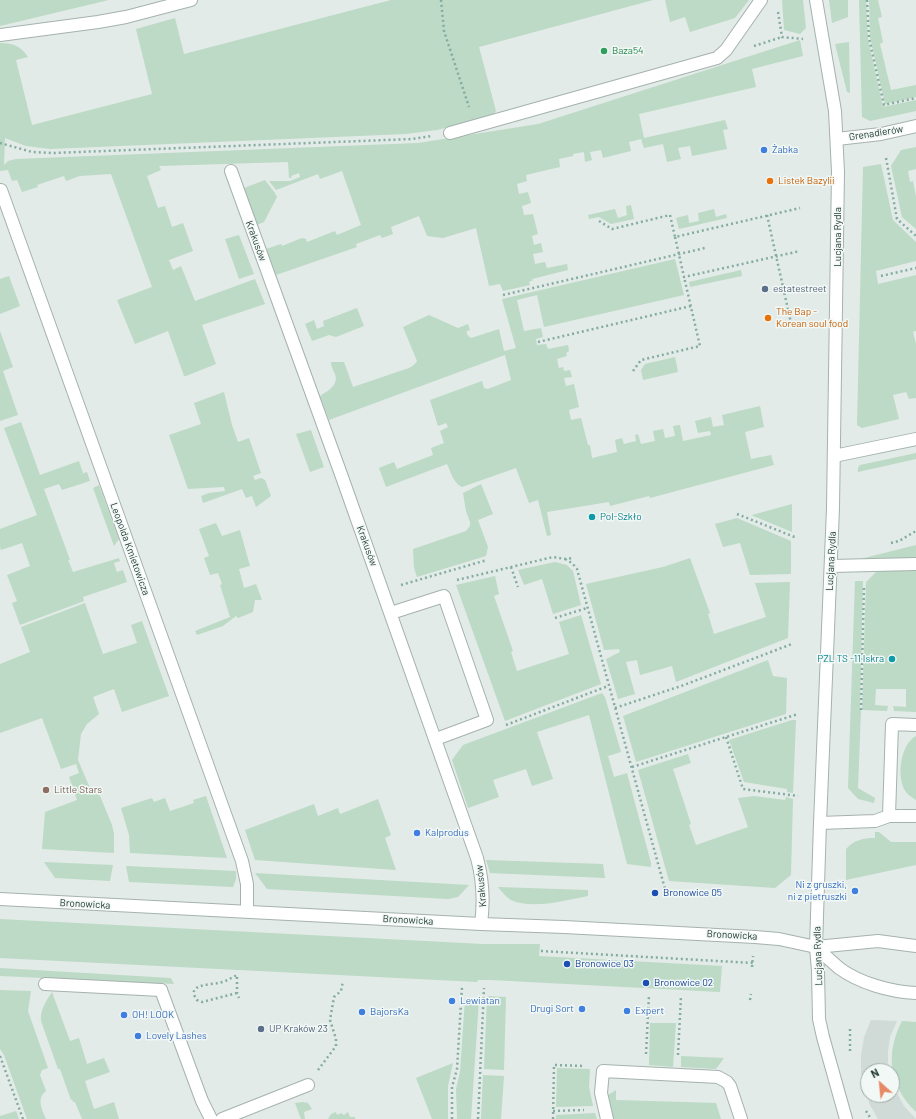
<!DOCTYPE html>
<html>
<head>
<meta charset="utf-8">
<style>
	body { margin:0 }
	#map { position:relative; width:916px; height:1119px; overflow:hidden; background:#e2ebe7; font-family:Barlow,sans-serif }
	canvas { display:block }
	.north { position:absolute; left:860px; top:1063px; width:40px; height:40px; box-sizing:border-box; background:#f2f8f5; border:1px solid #9faca8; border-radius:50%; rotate:333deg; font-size:11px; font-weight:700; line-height:16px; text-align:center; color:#233a35 }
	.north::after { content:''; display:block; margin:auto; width:14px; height:18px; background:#e68964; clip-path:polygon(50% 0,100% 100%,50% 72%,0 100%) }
</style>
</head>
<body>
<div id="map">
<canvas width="916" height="1119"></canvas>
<div class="north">N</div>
</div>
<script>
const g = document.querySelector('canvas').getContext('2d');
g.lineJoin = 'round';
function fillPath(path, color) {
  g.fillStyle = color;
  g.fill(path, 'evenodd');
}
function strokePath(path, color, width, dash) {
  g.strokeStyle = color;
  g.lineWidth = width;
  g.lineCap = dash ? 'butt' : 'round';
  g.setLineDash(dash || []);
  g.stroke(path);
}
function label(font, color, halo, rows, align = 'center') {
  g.font = font + ' Barlow,sans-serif';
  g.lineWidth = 3;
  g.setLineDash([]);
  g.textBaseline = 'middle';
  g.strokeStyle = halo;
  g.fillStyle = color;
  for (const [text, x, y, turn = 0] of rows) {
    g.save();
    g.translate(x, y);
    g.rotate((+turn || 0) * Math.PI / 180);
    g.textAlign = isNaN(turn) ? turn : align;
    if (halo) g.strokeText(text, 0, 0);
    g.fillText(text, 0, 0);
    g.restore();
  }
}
fillPath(new Path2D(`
	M871 1020 897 1021 890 1037 888 1051V1064L889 1071H868V1095H892V1084L904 1106 916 1119H878L870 1105 862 1081 861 1072V1056L864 1037Z`), '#d0dad6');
fillPath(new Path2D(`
	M0 0H109L0 26Z
	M391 0H653L479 47 496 111 493 115 437 130 406 134 50 149 26 146 5 138 4 165 8 161 16 159 418 143 538 124 800 40 803 56 752 69 756 87 639 114 644 138 725 120 728 129 723 130 727 149 692 156 690 146 678 148 681 159 667 162 663 144 644 148 641 139 629 142 631 151 603 158 601 150 590 152 592 160 585 162 584 152 573 154V156L559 159 560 167 526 175 527 181 517 184 519 194 528 192 531 203 522 206 524 215 533 214 538 234 532 236 534 245 541 243 543 252 533 254 535 264 545 262 547 268 567 264 568 270 532 279 533 280 529 282 530 285 503 291 500 284 489 286 476 228 443 238 427 236 419 216 391 227 393 234 382 238 380 235 356 244 357 247 276 275 266 249 281 244 282 246 302 238 306 239 307 242 335 231 337 235 361 225 342 171 320 179 318 174 276 190 269 181H290L300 177 299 173 291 176 292 178H289L288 162 159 166 161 170 147 176 158 208 165 206 172 227 183 223 193 251 169 260 173 270 181 266 195 301 255 279 265 304 202 325 216 364 186 376H184L168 331 135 344 117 300 152 287 111 174 80 176 66 181 64 176 37 185 38 187 22 192 17 180 12 181 8 170 0 171V43C13 43 21 46 28 57L16 60 32 125 152 94 136 29 175 18 184 54Z
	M665 0H749L735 18 690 32 685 17 670 22Z
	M782 0H803L806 28 800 34 784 30Z
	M829 0H848V17L832 23Z
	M859 0H866L868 39 883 107 916 100V111L870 121 862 117Z
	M869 0H878L882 17 878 18 883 42 880 44 891 90 916 85V97L885 104 870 37Z
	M849 42 850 93 847 92 835 44Z
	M916 147V169L908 171 910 182 913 181 916 197V229L902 217 891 166 901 150Z
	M881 164 893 220 916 242V261L876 271 878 284 916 275V331L913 332 916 344V398L909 399 906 392 893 395 899 419 862 428 857 425 863 167Z
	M265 180 275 193 277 197 264 222 257 225 244 188Z
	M631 205 634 219 611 224 599 217 589 219 588 215 615 209 618 218 627 215 626 206Z
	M714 209 716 217 726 214 727 218 679 229 676 218 688 215 689 223 699 221 698 213Z
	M239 235 254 274 239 279 225 239Z
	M675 259 684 295 544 327 537 295 517 300 524 331 541 328 543 337 536 339 537 345 546 344 548 349 568 345 569 351 566 353 567 356 557 359 559 368 563 367 564 371 570 370 572 377 564 378 566 386 574 384 579 407 569 410 571 420 581 418 588 445H590L592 458 617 452 615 440 622 438 624 444 636 441 635 435 638 434 641 444 655 441 653 431 663 429 665 438 675 436 673 426 680 425 683 441 711 435 710 431 698 433 695 421 711 417 713 427 724 425 722 415 760 406 764 427 745 432 751 459 771 455 774 465 650 498 649 496 610 506 609 502 547 512 551 535 547 536 538 500 529 503 516 468 462 487C453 483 451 472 447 464L386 487 379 468 394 462 397 469 433 455 431 448 444 443 440 431 448 427 446 423 438 426 430 400 482 381 484 388 488 389 511 380 505 355 329 420 320 396C328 391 339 385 335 374 333 369 331 367 331 362H344L353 387 409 368 414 365 417 361 403 327 429 315 458 328 468 324 470 330 467 331C466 334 468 336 471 338L499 329 504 351 516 348 502 299Z
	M741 270 742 276 690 287 689 282Z
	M9 276 20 306 0 314V279Z
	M357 308 364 326 336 337 329 335 312 341 305 324 314 320 317 329 324 326 323 321Z
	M0 331 13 367 3 371 18 415 0 421Z
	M675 357 678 372 643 380 641 370 645 364Z
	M224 392 232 425 238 442 249 438 261 473 253 476 255 480 261 478 265 480 271 496 256 507 252 496 246 498 242 489 203 503 201 496 209 493 225 491 224 487 188 489 169 435 201 424 194 403Z
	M21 422 40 475 79 461 83 473 78 475 87 472 90 481 62 490 59 484 44 489 70 560H68L73 572 119 558 120 561 114 563 117 572 123 570 127 582 83 597 84 601 20 625 12 603 17 601 7 575 30 566 22 543 1 550 0 547V529L37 515 4 428Z
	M311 430 324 467 310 472 296 434Z
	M916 453V459L858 472V468L860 465Z
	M481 484 493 514 478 520 488 547 486 556 417 577 414 568 413 549 466 531 470 526V522L466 511 463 493Z
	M99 485 119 539 114 546 93 488Z
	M792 504V532L751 515H752Z
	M737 518 791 541V574L750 575 740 543 723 547 715 524Z
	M216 523 222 536 240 530 250 566 239 569 244 588 256 584 262 600H255L253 612 238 618 236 616 223 626 197 635 195 631 230 617 220 585 222 584 218 573 210 575 204 558 209 556 199 529Z
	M916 545V559L856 560Z
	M690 558 710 613 708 614 714 634 766 617 755 583 790 582 788 638 676 682 672 666 640 675 637 660 626 662 635 694 618 699 606 659 620 652 619 649 604 650 586 584 663 567Z
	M555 562 567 565 573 571 581 605 553 614 542 579 524 585 518 570Z
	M878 570H916V712L894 711 893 706 906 707V689H876L875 705 888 706 887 711 862 710 866 582Z
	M495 576 499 594 494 596 513 651 511 652 517 671 569 654 559 622 581 615 601 684 505 721 456 585Z
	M855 581H863L860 709 861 710 858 788 875 798 874 803 858 799 848 788Z
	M85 603 103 654 137 643 131 625 142 621 169 696 122 712 114 689 93 697 99 714 87 724 81 734 78 760 90 788 93 792 100 796 112 825 114 834V853L42 849 45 812 77 800 69 777 79 773 76 764 61 769 42 718 0 733V664L30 652 21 627Z
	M768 660 773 676 787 678 786 714 636 762 623 716Z
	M602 693 605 697 621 752 608 756 614 777 627 773 651 863V867L627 864 589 715 537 732 553 779 532 786 526 769 493 780 499 797 468 808 452 760 463 745Z
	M792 720H796L793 793 787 792V789L744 782 729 740Z
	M916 736V800C913 798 909 796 906 792 896 779 900 744 916 736Z
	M688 754 691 763 673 769 691 824 689 825 696 845 748 827 738 798 754 796 785 800 786 797 793 799 791 875 775 888 669 881 638 770Z
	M206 796 227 858 130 853 129 835 121 808 152 798 154 802 165 798 170 811 194 803 193 800Z
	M378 799 391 835 385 838 396 870 255 860 245 830 314 804 318 816 338 808 340 814Z
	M875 832H879L891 842H916V865L846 880V849C854 840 863 838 875 838Z
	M486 860 603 864 605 878 490 873Z
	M44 862 113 865 110 881 55 878Z
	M126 866 236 871V879L233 887 129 882Z
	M255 873 469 885 458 897 448 899 267 889Z
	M498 887 588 890V896C566 900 532 910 511 900 506 897 502 892 498 887Z
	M0 919 483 944H540L539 956 722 966 720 992 490 980H478L477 982 0 958Z
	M0 968 171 978 174 984 0 976Z
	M0 990 31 991 28 1011 48 1068 42 1070 40 1075 46 1091C36 1099 42 1109 46 1119H27L4 1055 0 1049Z
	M52 992 70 1041 79 1038 87 1064 104 1058 110 1072 85 1081 94 1109 114 1102 119 1119H82L75 1102H73L72 1099 71 1100 60 1069H58L41 1021C40 1010 46 1001 52 992Z
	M487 996 506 997 504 1070 484 1069Z
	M465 999 479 1000 471 1119H457L456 1089 460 1072Z
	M902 1021 916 1022V1112C889 1086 885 1054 902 1021Z
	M650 1023H676L673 1067 649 1065Z
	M681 1056 724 1058 716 1069 681 1067Z
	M453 1063 448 1086V1119H432L416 1078Z
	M557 1068 590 1069 589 1087 593 1106 556 1107Z
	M483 1075 504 1076 501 1119H481Z
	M616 1090V1100L716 1103 721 1119H613L608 1095Z
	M303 1102 308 1103 312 1109 304 1112 305 1119H301L295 1103Z
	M16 1111 19 1119H0V1116Z
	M336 1112 337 1115 341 1113 344 1115 348 1112 350 1117H355V1119H328L331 1114Z
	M595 1113 597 1119H556V1115Z`), '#bcdac5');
const service = new Path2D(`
	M0 35 98 22 126 17 191 0
	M450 133 717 58 726 50 761 0
	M831 566 916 564
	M391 613 444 596 487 720 436 739
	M889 816 892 724 916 725
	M820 823 875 821 889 816H916
	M45 984 161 990
	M222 1119 308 1085
	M607 1119 601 1093 603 1071 718 1077 727 1082 730 1086 741 1119`);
const minor = new Path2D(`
	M837 139 881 134 916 126
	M231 171 342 477 477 858C483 880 484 902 481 924
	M1 190 242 861 247 884V911
	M834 456 916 439
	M816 947 818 971 819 1019 823 1037 846 1119
	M161 990 202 1101 211 1119`);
const tertiary = new Path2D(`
	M0 899 481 924 564 927 755 937 779 939 816 947 878 941 916 946
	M816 947 820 823 833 508 838 172 835 111 816 0
	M816 947C823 954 831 961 839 968 859 983 891 992 916 993`);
strokePath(service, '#a5b2ae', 14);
strokePath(minor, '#a5b2ae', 14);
strokePath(tertiary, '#a5b2ae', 14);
strokePath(new Path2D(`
	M441 0 444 31 469 107
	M867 0 869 38 884 105 916 98
	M778 12 782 37 803 39
	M754 46 782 37
	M0 143 32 152 53 153 412 139 432 136
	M886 158 897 219 916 236
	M767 215 791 323 798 324
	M599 221 612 229 670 215 675 237 800 208
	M675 237 684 277 800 251
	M881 276 916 268
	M503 295 705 248
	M538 342 691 306
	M633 371 641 360 700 346 684 277
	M737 514 797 538
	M891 543 899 541 916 531
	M565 559 572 563 577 569 665 889
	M511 567 518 587
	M457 580 553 557 565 559 573 558
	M401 585 487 560
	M555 618 587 608
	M615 708 684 685 792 644
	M861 710 864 585
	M506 725 608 686
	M726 737 743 789 798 796
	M632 767 798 714
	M541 951 753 963
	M752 967 753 956
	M237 993 202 1002 197 1000C185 984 210 985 218 983 225 982 231 978 237 975V993L239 998
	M750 1000 751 994
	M850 1051V1029
	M646 1054 649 995
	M678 1055 681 996
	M0 1056 23 1119
	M318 1070 336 1046V1039L330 1020 334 997 341 991 343 981
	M553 1111 584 1110
	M866 1111 871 1119
	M452 1119V1087L457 1069 462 987
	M478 1119 484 988
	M553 1119 554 1065 584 1066`), '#85aca1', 2.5, [2, 3]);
strokePath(service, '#fff', 12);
strokePath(minor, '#fff', 12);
strokePath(tertiary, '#fff', 12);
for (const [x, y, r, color] of [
	[604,51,4,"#2e9e5b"],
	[764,150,4,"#3f7fe0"],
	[770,181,4,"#e8710a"],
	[765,289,4,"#5c6f8a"],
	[768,318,4,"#e8710a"],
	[592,517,4,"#0f9aa8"],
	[892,659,4,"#0f9aa8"],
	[46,790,4,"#8d6e63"],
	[417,833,4,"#3f7fe0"],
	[855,891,4,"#3f7fe0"],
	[655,893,4,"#1a4fb4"],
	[567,964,4,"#1a4fb4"],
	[646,983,4,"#1a4fb4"],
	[452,1001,4,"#3f7fe0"],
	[582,1009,4,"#3f7fe0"],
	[627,1011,4,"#3f7fe0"],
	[362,1012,4,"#3f7fe0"],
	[124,1015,4,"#3f7fe0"],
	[261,1029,4,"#5c6f8a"],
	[138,1036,4,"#3f7fe0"]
]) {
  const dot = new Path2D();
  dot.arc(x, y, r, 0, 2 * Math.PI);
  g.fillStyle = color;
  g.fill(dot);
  strokePath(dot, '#f2f8f5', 1.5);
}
label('10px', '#27864d', '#f2f8f5', [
	["Baza54",612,51]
], 'left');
label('10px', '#233a35', '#f2f8f5', [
	["Grenadierów",876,133,-9],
	["Lucjana Rydla",838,237,-90],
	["Krakusów",256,241,70],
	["Krakusów",367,546,70],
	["Leopolda Kmietowicza",130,549,70],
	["Lucjana Rydla",831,561,-87],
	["Krakusów",481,886,-95],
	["Bronowicka",85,904,3],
	["Bronowicka",408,920,3],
	["Bronowicka",732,935,3],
	["Lucjana Rydla",818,956,-92]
]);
label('10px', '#366cbe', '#f2f8f5', [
	["Żabka",772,150],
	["Kalprodus",425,833],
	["Ni z gruszki,",847,885,"right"],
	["ni z pietruszki",847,897,"right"],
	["Lewiatan",460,1001],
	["Drugi Sort",574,1009,"right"],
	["Expert",635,1011],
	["BajorsKa",370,1012],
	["OH! LOOK",132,1015],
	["Lovely Lashes",146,1036]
], 'left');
label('10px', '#c56008', '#f2f8f5', [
	["Listek Bazylii",778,181],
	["The Bap -",776,312],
	["Korean soul food",776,324]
], 'left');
label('10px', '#4e5e75', '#f2f8f5', [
	["estatestreet",773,289],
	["UP Kraków 23",269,1029]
], 'left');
label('10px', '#0d838f', '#f2f8f5', [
	["Pol-Szkło",600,517],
	["PZL TS -11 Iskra",884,659,"right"]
], 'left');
label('10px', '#785e54', '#f2f8f5', [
	["Little Stars",54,790]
], 'left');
label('10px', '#164399', '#f2f8f5', [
	["Bronowice 05",663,893],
	["Bronowice 03",575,964],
	["Bronowice 02",654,983]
], 'left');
</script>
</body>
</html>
